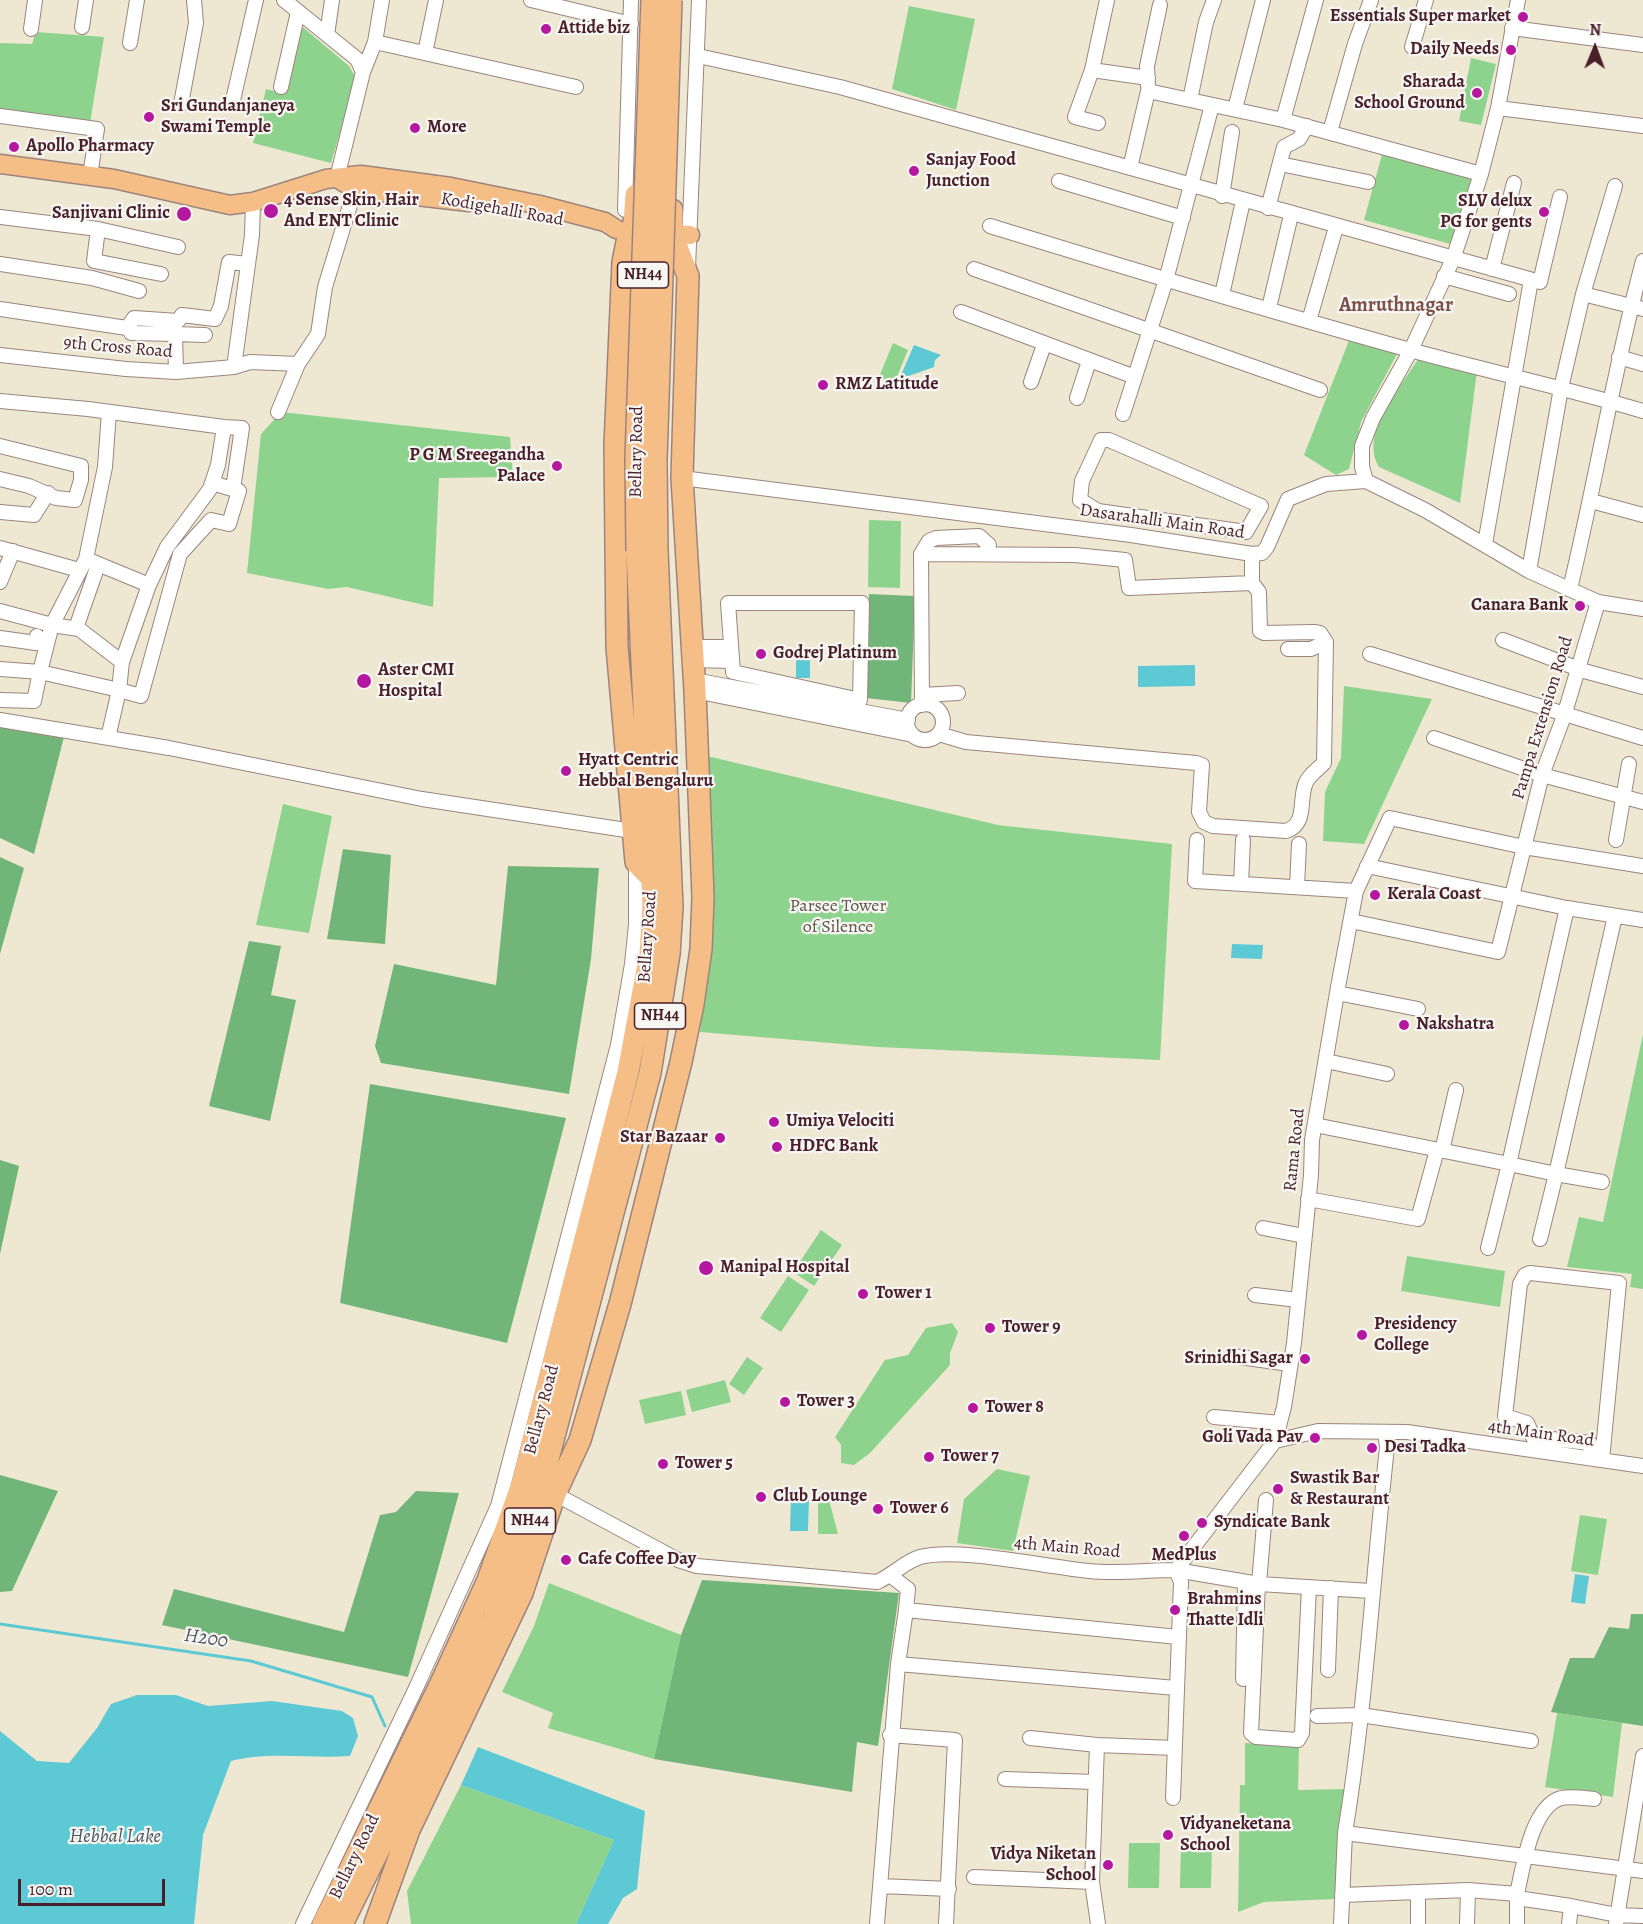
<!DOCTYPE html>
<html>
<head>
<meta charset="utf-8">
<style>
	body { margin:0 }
	#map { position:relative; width:1643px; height:1924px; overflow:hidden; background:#eee8d2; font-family:Alegreya,serif }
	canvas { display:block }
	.north { position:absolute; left:1565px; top:18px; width:60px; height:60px; -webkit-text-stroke:4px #f6f6f2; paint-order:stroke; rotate:1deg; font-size:16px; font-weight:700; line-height:24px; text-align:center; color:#4a1f2b }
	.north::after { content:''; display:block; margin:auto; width:21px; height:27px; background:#4a1f2b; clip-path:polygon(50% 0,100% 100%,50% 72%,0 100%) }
	.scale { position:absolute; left:18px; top:1879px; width:147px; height:27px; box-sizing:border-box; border:3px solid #4a1f2b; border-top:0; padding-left:8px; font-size:18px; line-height:21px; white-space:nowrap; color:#4a1f2b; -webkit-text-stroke:4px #f6f6f2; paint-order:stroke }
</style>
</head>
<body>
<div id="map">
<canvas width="1643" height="1924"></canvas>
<div class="north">N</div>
<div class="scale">100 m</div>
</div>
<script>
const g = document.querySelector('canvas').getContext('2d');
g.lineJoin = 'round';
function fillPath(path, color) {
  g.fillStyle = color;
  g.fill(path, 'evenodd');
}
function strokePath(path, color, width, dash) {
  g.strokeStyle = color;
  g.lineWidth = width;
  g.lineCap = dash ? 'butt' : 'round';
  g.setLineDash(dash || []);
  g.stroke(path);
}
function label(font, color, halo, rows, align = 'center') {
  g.font = font + ' Alegreya,serif';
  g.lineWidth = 4.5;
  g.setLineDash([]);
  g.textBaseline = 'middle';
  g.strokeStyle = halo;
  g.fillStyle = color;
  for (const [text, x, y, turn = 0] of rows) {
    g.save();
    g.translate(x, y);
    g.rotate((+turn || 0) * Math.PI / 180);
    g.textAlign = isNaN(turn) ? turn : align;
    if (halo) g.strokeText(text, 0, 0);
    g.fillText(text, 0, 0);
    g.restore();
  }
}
fillPath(new Path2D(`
	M909 6 975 19 956 110 892 89Z
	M299 24 349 66 356 78 331 163 253 143 266 89 283 93Z
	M36 32 104 37 90 123 0 109V43L32 44Z
	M1471 58 1496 64 1481 125 1459 121Z
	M1383 151 1473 176 1454 245 1364 220Z
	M1350 338 1398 352 1361 422 1349 469 1336 475 1304 455Z
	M893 343 908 350 894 384 879 377Z
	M1418 359 1477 371 1460 503 1379 467C1359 433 1400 389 1418 359Z
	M281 412 510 437 513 477 439 478 433 607 347 587 328 589 247 573 261 434Z
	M869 520 901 521 900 588 868 587Z
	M1344 686 1432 699 1364 844 1323 841 1325 792 1341 758Z
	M707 756 998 825 1172 844 1160 1060 878 1047 700 1032 712 903Z
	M283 804 332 816 309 933 256 925Z
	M1643 1034V1289L1630 1287 1632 1274 1567 1267 1579 1217 1603 1222Z
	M821 1230 842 1245 814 1286 793 1272Z
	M1407 1256 1505 1271 1500 1307 1401 1291Z
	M788 1276 809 1290 781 1332 760 1318Z
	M952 1323 958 1332 950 1353V1365L870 1453 854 1465 841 1463V1445L835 1437 885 1360 908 1355 926 1328Z
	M747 1357 763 1368 744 1395 729 1384Z
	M725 1380 731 1402 692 1412 686 1390Z
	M681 1391 686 1415 645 1424 639 1400Z
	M997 1469 1030 1476 1013 1551 957 1543 964 1499Z
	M818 1500H829L838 1534H818Z
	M1580 1515 1607 1519 1598 1575 1571 1571Z
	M549 1583 681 1635 654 1759 548 1728 553 1713 502 1692 534 1626Z
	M1557 1713 1622 1723 1613 1797 1545 1787Z
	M1245 1743 1299 1746 1298 1790 1347 1789 1334 1899 1264 1902 1238 1912 1240 1785H1245Z
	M461 1785 614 1840 576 1924H411L407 1891Z
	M1129 1843H1160L1159 1888H1128Z
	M1181 1843H1212L1211 1888H1180Z`), '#8dd38d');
fillPath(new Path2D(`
	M869 594 915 596 911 703 866 698Z
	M0 724 64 737 34 854 0 838Z
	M343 849 391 855 385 944 327 939Z
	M0 857 24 868 0 954Z
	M508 866 599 868 591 959 569 1094 381 1063 375 1046 394 964 496 985Z
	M249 941 281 946 271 995 296 1000 270 1121 209 1106Z
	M370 1084 566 1118 507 1343 340 1303Z
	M0 1160 19 1166 0 1254Z
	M0 1475 58 1491 12 1591 0 1592Z
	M416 1491 459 1493 408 1677 162 1625 174 1589 344 1632 380 1515 396 1512Z
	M702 1580 899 1593 878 1746 857 1742 852 1792 654 1759 681 1635Z
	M1631 1614H1643V1726L1551 1712 1570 1658H1594L1609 1627 1629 1629Z`), '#72b578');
fillPath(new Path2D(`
	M914 345 941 355 935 360 934 367 906 377 901 375Z
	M796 650H810V678H796Z
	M1195 665V686L1138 687V666Z
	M1232 944 1263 945 1262 959 1231 958Z
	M791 1497 809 1498 808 1531H790Z
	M1575 1574 1589 1576 1585 1604 1571 1602Z
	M137 1695H176L208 1706 272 1701 342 1711 353 1718 358 1736 350 1756C310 1759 270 1751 231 1761L203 1835 194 1924H0V1731L37 1761 69 1763 97 1728 111 1704Z
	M478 1747 645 1811 637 1889 623 1898 608 1924H576L614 1840 461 1785Z`), '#5dc9d4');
strokePath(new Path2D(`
	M0 1624 251 1661 372 1697 385 1726`), '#5dc9d4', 3);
const minor = new Path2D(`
	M284 0 357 59 363 72
	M531 0 631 24
	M1107 0 1092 70 1148 78
	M82 27 86 0
	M1512 28 1643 45
	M31 29 35 0
	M327 35 332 0
	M375 42 576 87
	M130 43 137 0
	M1412 47 1426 0
	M425 53 436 0
	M698 56 840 87 1540 282 1560 197
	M1092 70 1075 117 1098 123
	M1148 86 1147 66 1160 5
	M281 87 298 12
	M233 100 256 0
	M1190 100 1206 22 1214 0
	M181 104 196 23 194 0
	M1498 108 1643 126
	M1235 109 1263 0
	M0 116 97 129 90 176
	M1283 120 1316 0
	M1330 132 1355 44 1371 0
	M1280 164 1368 182
	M1130 168 1148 91 1283 120 1481 174
	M337 178 363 72 375 42 382 0
	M1059 181 1183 218
	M1222 196 1232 132
	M1268 208 1284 147 1299 139 1307 126
	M625 210 631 0
	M0 217 98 229 178 247
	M990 226C1130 269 1269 311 1410 350 1487 371 1566 388 1643 411
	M98 229 94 261 161 274
	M0 264 92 278 139 291
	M688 268 699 0
	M974 269 1320 390
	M1492 269 1514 183
	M1444 276 1509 294
	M1583 294 1643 309
	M1222 295 1243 201
	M1269 308 1291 215
	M0 309 127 328 134 318 178 321 182 315 215 319 221 306 229 262 248 264
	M961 312 1135 377
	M1309 321 1336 227
	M131 333 175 334 176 372
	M175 334 205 335
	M0 355 126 369 176 372 234 367 250 362 298 364 318 334 325 287 355 189
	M1619 357 1643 364
	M234 367 252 235 253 202
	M1031 382 1044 345
	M1077 398 1089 361
	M0 401 88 409 224 427 218 465 210 489 167 547 149 585 86 559 52 625 0 611
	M278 412 298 364
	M1123 414 1166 280 1212 105
	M224 427 242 428 233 489
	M1101 440H1109L1261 506 1246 532 1098 511 1080 500 1082 481Z
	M0 446 81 466V480L75 500 56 498 29 486 0 479
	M682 478 1131 535 1252 554 1262 553 1267 547 1288 499 1326 484 1366 481 1425 510 1529 571 1598 602 1643 609
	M1366 481 1362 467V446L1373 418 1411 350 1453 259 1481 174 1498 108 1518 0
	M1591 501 1643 515
	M0 512 34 515 48 493
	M1485 544 1531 280
	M0 548 79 570
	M921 554 929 541 936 538 979 536 989 545
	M1252 554V583
	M86 559 105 467 109 412
	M1529 571 1561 388 1583 294 1615 186
	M0 582 13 551
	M1570 589C1596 480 1614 369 1643 261
	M728 603H862L860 700 733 672Z
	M76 628 98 565
	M0 638 36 643 37 636
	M1503 640 1584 671 1643 687
	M36 643 47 644 40 672 119 690 108 738
	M47 644 52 625 79 629 122 662 119 690 141 696 180 554 211 520 229 524 239 491 212 483
	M692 647H731
	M1288 649H1311L1326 642
	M1370 654 1643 738
	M693 660 732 661
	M122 662 149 585
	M0 669 40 672 34 701 0 700
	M694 680 908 720
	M695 691 913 735
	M922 695 958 693
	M907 722a18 18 0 1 1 36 0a18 18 0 1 1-36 0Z
	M922 705 921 554 1075 555 1125 560 1129 588 1252 583 1259 592 1260 631 1264 633 1314 632 1320 633 1326 642 1324 763C1318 769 1307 777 1305 785 1299 802 1307 824 1286 831L1213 826 1204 822 1199 812 1202 765 1196 763 966 742 939 734
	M0 720 169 748 422 799 639 832
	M1434 738 1542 775 1643 802
	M1197 840 1195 881 1356 891
	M1616 840 1629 764
	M1367 866 1567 908 1643 920
	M1241 884 1243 840
	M1297 887 1299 844
	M1351 921 1498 952 1542 775 1564 716 1598 602
	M1337 993 1418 1009
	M1326 1061 1387 1074
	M1315 1125 1509 1164 1567 908
	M1442 1151 1456 1090
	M1308 1199 1418 1219 1437 1150
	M1263 1228 1304 1236
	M1540 1239 1556 1174 1602 1182
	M1488 1248 1509 1164 1556 1174 1615 916
	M1255 1295 1298 1300
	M1232 1356 1290 1364
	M1214 1417 1280 1423
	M1275 1441 1284 1407 1294 1343 1311 1175 1312 1140 1338 987 1356 891 1390 818 1524 847 1643 866
	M1591 1458 1590 1443 1533 1437 1527 1423 1505 1416 1520 1284 1525 1275 1530 1273 1619 1283 1602 1460
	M555 1494 678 1560 697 1566 877 1582C893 1575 904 1562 920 1557 958 1547 1046 1567 1089 1571 1118 1574 1148 1570 1176 1570L1275 1441 1318 1431 1407 1432 1643 1466
	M891 1576 908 1589 906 1610 1178 1637
	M1258 1584 1251 1733 1256 1737 1298 1740 1302 1733 1309 1587
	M1259 1584 1266 1500
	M906 1610 898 1664 1176 1688
	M1328 1670 1331 1588
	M1243 1679 1245 1582
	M1317 1716 1361 1715 1531 1741
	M890 1735 955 1740 946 1924
	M1030 1738 1097 1745
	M1005 1779 1095 1782
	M1173 1798 1181 1582 1176 1570 1259 1584 1371 1591
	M1345 1833C1366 1705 1373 1575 1387 1447L1385 1432
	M974 1877 1092 1882
	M881 1886 949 1889
	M1342 1895 1468 1890 1517 1894C1523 1868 1531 1807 1561 1798 1570 1796 1584 1798 1594 1799
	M1517 1898 1571 1906
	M303 1924 416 1688 498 1506 618 1045 632 964 636 924V862
	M877 1924 898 1664
	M1098 1924 1092 1882 1097 1745 1175 1748
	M1341 1924 1345 1833 1643 1871
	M1418 1924V1892
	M1467 1924 1468 1890
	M1517 1924V1894
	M1569 1924 1571 1906 1617 1915 1643 1916
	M1616 1924 1643 1756`);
const major = new Path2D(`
	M0 164 114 179 230 205 253 202 326 179 361 175 451 187 540 205 605 222 616 229
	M337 178 355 189 469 202
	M661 233 690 235`);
const highway = new Path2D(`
	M636 195 634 224 629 232 623 262 615 445 617 647 636 862 652 879
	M323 1924 441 1683 488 1580 522 1484 628 1072 650 954 653 905 637 551
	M342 1924 494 1618 539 1493 650 1073 669 954 672 907 657 551
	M375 1924 409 1830 522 1593 555 1494 580 1440 620 1304 681 1062 693 1004 701 949 703 897 695 691 682 478 688 276 672 234V210`);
strokePath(minor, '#9c847e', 16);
strokePath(major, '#9c847e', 21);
strokePath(highway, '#9c847e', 24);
strokePath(minor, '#fff', 14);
strokePath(major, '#f6be87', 18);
strokePath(highway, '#f6be87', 21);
const highwayBridge = new Path2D(`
	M637 551 636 457 652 0
	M657 551 656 460 671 0`);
strokePath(highwayBridge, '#9c847e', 24, []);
strokePath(highwayBridge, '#f6be87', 21);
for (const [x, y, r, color] of [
	[1523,17,6,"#b5179e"],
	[546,29,6,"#b5179e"],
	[1511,50,6,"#b5179e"],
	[1477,93,6,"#b5179e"],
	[149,117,6,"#b5179e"],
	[415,128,6,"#b5179e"],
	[14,147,6,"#b5179e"],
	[914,171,6,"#b5179e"],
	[271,211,8,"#b5179e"],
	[1544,212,6,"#b5179e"],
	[184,214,8,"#b5179e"],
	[823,385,6,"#b5179e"],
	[557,466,6,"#b5179e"],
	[1580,606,6,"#b5179e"],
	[761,654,6,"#b5179e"],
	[364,681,8,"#b5179e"],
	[566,771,6,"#b5179e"],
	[1375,895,6,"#b5179e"],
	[1404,1025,6,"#b5179e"],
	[774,1122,6,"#b5179e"],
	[720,1138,6,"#b5179e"],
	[777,1147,6,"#b5179e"],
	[706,1268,8,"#b5179e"],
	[863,1294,6,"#b5179e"],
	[990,1328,6,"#b5179e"],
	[1362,1335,6,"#b5179e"],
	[1305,1359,6,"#b5179e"],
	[785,1402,6,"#b5179e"],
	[973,1408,6,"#b5179e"],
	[1315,1438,6,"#b5179e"],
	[1372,1448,6,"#b5179e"],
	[929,1457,6,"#b5179e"],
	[663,1464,6,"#b5179e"],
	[1278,1489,6,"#b5179e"],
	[761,1497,6,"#b5179e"],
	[878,1509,6,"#b5179e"],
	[1202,1523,6,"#b5179e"],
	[1184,1536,6,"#b5179e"],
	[566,1560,6,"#b5179e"],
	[1175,1610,6,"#b5179e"],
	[1168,1835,6,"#b5179e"],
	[1108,1865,6,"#b5179e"]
]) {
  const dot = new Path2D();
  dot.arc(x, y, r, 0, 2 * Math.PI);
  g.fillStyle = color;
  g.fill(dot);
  strokePath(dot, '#f6f6f2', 2);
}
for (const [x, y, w] of [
	[643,275,51],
	[660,1016,51],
	[530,1521,51]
]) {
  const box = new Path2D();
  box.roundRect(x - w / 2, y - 13, w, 26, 4.5);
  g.fillStyle = '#f6f6f2';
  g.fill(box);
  strokePath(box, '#4a1f2b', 1.5);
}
label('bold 16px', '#4a1f2b', null, [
	["NH44",643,275],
	["NH44",660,1016],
	["NH44",530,1521]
]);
label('bold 18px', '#4a1f2b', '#f6f6f2', [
	["Essentials Super market",1511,17,"right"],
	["Attide biz",558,29],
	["Daily Needs",1499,50,"right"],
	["Sharada",1465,83,"right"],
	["School Ground",1465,104,"right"],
	["Sri Gundanjaneya",161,107],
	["Swami Temple",161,128],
	["More",427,128],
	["Apollo Pharmacy",26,147],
	["Sanjay Food",926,161],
	["Junction",926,182],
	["4 Sense Skin, Hair",284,201],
	["And ENT Clinic",284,222],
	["SLV delux",1532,202,"right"],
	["PG for gents",1532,223,"right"],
	["Sanjivani Clinic",170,214,"right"],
	["RMZ Latitude",835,385],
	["P G M Sreegandha",545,456,"right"],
	["Palace",545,477,"right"],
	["Canara Bank",1568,606,"right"],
	["Godrej Platinum",773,654],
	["Aster CMI",378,671],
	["Hospital",378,692],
	["Hyatt Centric",578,761],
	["Hebbal Bengaluru",578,782],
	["Kerala Coast",1387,895],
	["Nakshatra",1416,1025],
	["Umiya Velociti",786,1122],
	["Star Bazaar",708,1138,"right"],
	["HDFC Bank",789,1147],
	["Manipal Hospital",720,1268],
	["Tower 1",875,1294],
	["Presidency",1374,1325],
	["College",1374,1346],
	["Tower 9",1002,1328],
	["Srinidhi Sagar",1293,1359,"right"],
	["Tower 3",797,1402],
	["Tower 8",985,1408],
	["Goli Vada Pav",1303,1438,"right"],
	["Desi Tadka",1384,1448],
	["Tower 7",941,1457],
	["Tower 5",675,1464],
	["Swastik Bar",1290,1479],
	["& Restaurant",1290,1500],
	["Club Lounge",773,1497],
	["Tower 6",890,1509],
	["Syndicate Bank",1214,1523],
	["MedPlus",1184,1556,"center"],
	["Cafe Coffee Day",578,1560],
	["Brahmins",1187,1600],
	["Thatte Idli",1187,1621],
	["Vidyaneketana",1180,1825],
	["School",1180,1846],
	["Vidya Niketan",1096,1855,"right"],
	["School",1096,1876,"right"]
], 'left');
label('18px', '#4a1f2b', '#f6f6f2', [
	["Kodigehalli Road",502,210,10],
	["9th Cross Road",118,348,5],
	["Bellary Road",637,452,-89],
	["Dasarahalli Main Road",1162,522,8],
	["Pampa Extension Road",1543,718,-73],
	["Bellary Road",648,937,-86],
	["Rama Road",1295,1150,-84],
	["Bellary Road",542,1410,-75],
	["4th Main Road",1541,1434,8],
	["4th Main Road",1067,1548,5],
	["Bellary Road",355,1857,-64]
]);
label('18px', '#5e5548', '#f6f6f2', [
	["Parsee Tower",838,907],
	["of Silence",838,928]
]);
label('bold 20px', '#7c4f49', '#f6f6f2', [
	["Amruthnagar",1396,306]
]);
label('italic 20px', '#50525e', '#f6f6f2', [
	["H200",206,1639,8],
	["Hebbal Lake",115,1837]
]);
</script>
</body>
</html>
